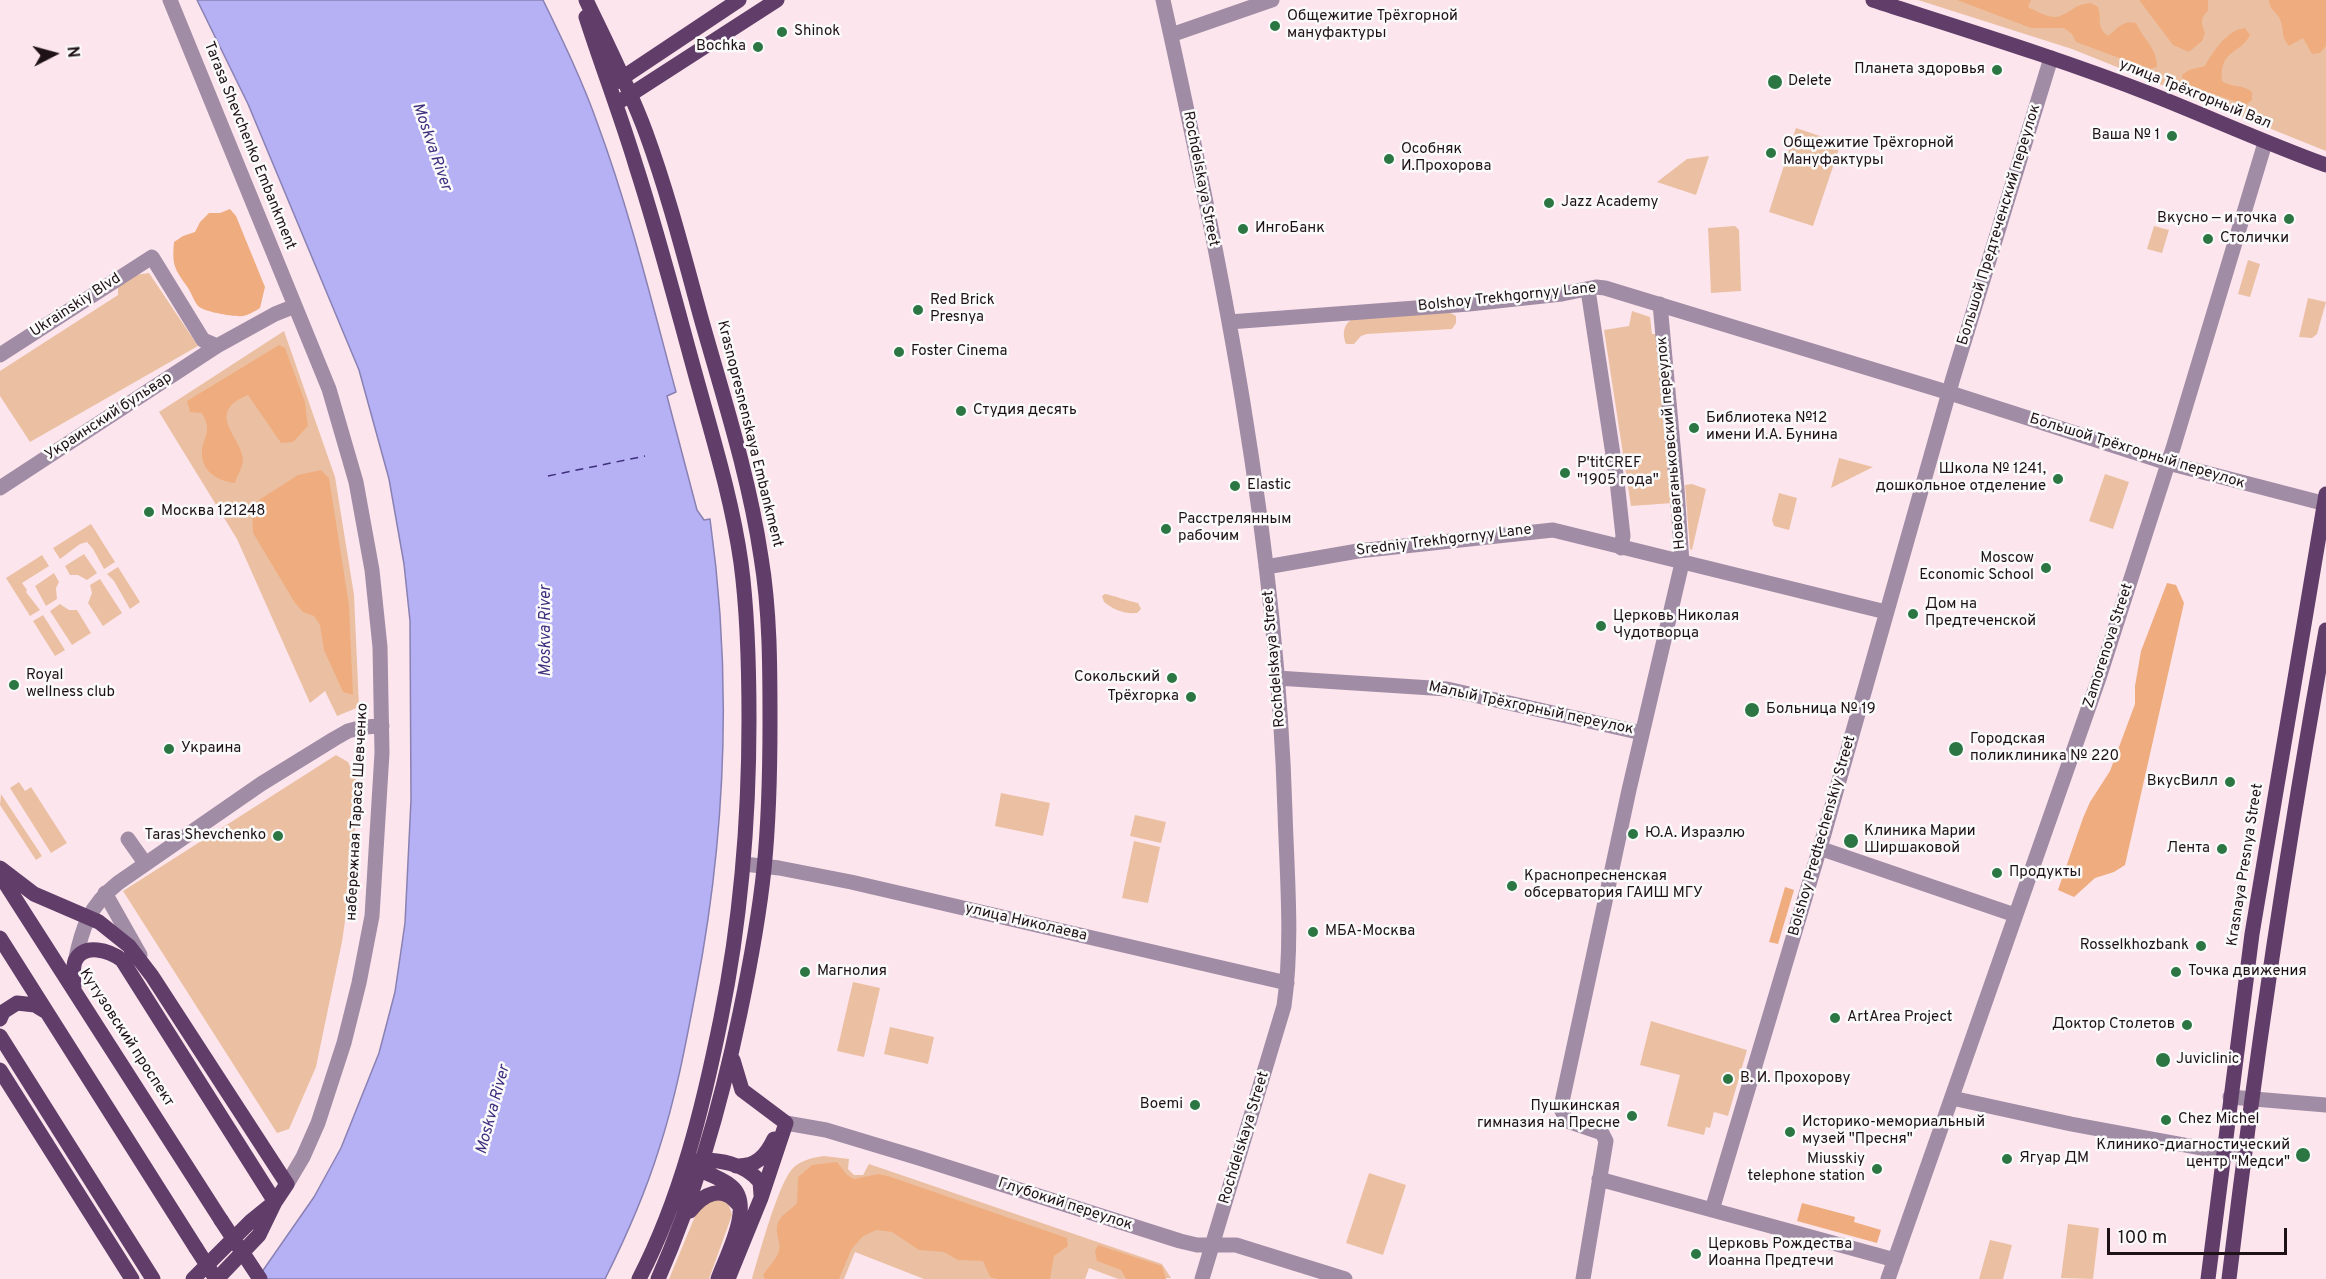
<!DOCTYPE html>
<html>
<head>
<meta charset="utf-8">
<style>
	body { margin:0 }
	#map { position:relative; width:2326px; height:1279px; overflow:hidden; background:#fde5ee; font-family:Overpass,sans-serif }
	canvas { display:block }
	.north { position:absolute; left:24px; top:24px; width:60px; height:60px; -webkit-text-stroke:4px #fafafa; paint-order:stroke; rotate:84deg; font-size:16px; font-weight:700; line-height:24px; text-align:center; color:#1f1217 }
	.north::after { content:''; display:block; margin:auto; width:21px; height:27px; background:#1f1217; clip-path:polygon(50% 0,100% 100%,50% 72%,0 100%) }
	.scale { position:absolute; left:2107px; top:1228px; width:180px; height:27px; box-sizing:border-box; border:3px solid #1f1217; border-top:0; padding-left:8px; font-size:18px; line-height:21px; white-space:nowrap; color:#1f1217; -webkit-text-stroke:4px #fafafa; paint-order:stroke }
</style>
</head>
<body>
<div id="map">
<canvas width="2326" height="1279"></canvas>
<div class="north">N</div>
<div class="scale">100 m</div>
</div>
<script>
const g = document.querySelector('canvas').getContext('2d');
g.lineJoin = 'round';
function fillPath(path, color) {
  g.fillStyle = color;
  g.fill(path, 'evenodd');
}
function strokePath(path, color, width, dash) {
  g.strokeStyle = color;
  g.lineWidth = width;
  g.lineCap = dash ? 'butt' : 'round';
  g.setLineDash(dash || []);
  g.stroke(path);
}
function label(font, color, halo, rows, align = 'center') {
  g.font = font + ' Overpass,sans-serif';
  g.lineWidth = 5;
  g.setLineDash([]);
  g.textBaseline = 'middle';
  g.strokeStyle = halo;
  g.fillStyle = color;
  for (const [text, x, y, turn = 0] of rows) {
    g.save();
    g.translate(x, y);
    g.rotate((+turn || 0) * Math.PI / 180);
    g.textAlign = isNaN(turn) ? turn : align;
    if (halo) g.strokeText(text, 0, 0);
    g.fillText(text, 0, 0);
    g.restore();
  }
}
fillPath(new Path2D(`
	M1918 0H2326V151L2072 49Z
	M1796 128 1841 143 1813 226 1769 212Z
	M1709 156 1696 195 1657 182 1687 159Z
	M1735 226 1739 230 1741 291 1711 293 1708 228Z
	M2154 226 2169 230 2162 253 2147 249Z
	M2248 260 2260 264 2250 297 2238 294Z
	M149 273 198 346 30 442 0 396V371L118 295V286L135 275Z
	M2308 298 2326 302 2317 334 2312 338 2299 337Z
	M1632 311 1650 317 1652 334H1657L1673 503 1631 506 1604 330 1629 326Z
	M1449 312 1456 316V323L1452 329 1367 334 1361 336 1354 344H1346C1342 334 1343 324 1353 319Z
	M284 331 335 477 354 595 359 707 337 716 325 691 310 703 237 539 159 412Z
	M1839 458 1873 467 1831 488Z
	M2105 474 2129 482 2113 529 2089 521Z
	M1692 484 1706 489 1692 550 1690 549 1685 485Z
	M1779 493 1797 498 1789 530 1774 526 1772 520Z
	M91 524 115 562 104 569 93 549 87 542 80 544 60 559 53 548Z
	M84 554 97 573 87 580 78 575H70L65 566Z
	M42 555 49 566 22 583 27 590 26 592 40 610 30 616 6 578Z
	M118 567 140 602 130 609 114 581 107 574Z
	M54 573 59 582 56 588 57 599 46 606 35 586Z
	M100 579 122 613 103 626 88 603 92 593 90 585Z
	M1105 594C1108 594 1132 602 1138 603L1141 609 1137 613C1124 614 1114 610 1104 602L1102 596Z
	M60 604 69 610H77L91 633 72 645 50 611Z
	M43 615 65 650 55 656 33 621Z
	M336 755 348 762 357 782 353 865 342 942 316 1067 289 1129 277 1133 123 891Z
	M19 782 25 791 31 787 67 843 51 853 10 788Z
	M1001 793 1050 803 1043 836 995 826Z
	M1 794 42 856 36 860 0 805Z
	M1135 815 1166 822 1161 843 1130 836Z
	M1134 841 1160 847 1148 903 1122 898Z
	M853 982 880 988 864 1057 837 1051Z
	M1651 1021 1747 1050 1728 1116 1714 1112 1710 1128 1706 1127 1704 1135 1667 1126 1680 1075 1640 1065Z
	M890 1027 934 1037 928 1064 884 1054Z
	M824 1156 849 1159 848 1169 854 1175H863L869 1164 1162 1264 1171 1278 1118 1279 1089 1268 1085 1279H924L855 1252 844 1279H752C759 1256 779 1180 794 1167 802 1160 815 1157 824 1156Z
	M1369 1173 1406 1185 1383 1255 1346 1243Z
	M718 1197 729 1205 732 1215 709 1279H669L698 1209Z
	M2068 1224 2099 1228 2093 1279 2061 1278Z
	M1990 1240 2012 1245 2003 1279H1979Z`), '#ebc0a2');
fillPath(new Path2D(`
	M1957 0H2031L2028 7C2036 11 2052 20 2060 16 2074 11 2072 5 2091 3L2098 7C2102 20 2096 27 2108 36 2118 28 2123 20 2136 23 2144 40 2157 48 2157 67L2149 69 2076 42 2072 34 2064 28H2031Z
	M2139 0H2208V11C2200 18 2201 24 2205 33L2202 41 2189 52 2173 45Z
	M2269 0H2326V46L2320 53 2312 54 2303 38 2289 46C2281 37 2284 32 2281 22 2278 11 2270 13 2269 0Z
	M2245 28 2250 35C2241 54 2219 49 2222 81 2232 88 2243 84 2252 92V100L2246 105 2184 84 2182 75 2189 70 2205 66C2213 51 2228 29 2245 28Z
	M230 209 236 216 265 287 260 308C255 311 249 315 243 316 234 317 204 312 198 306 193 300 191 291 186 285 174 268 172 264 174 242L183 236 195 232 200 222 209 213H220Z
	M279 345 285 348 305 402 308 426 293 442 281 443 248 395C203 413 243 438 243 460 243 467 237 476 235 483 216 481 200 470 202 449 203 441 208 435 207 426 206 421 204 417 202 413L190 412 187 401Z
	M321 470 329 478 349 605 353 695 343 692 324 650 320 625 314 616 303 612 295 603 253 533 252 510 259 500 298 475Z
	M2167 583 2176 585 2184 603 2125 865 2114 872 2095 878 2074 897 2058 890 2083 818 2090 802 2110 771 2135 704V686L2141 651Z
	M1785 887 1794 890 1778 944 1769 942Z
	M837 1162 847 1175 854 1179 878 1174 888 1176 1067 1238 1068 1246 1054 1256 1050 1279H997L990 1277 983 1261 958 1260 944 1252 919 1250 892 1232 876 1230 862 1237 851 1250 839 1279H765L763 1275C768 1267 776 1260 779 1251 782 1241 772 1231 780 1219 784 1213 792 1209 797 1203L798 1177 812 1165Z
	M1802 1203 1855 1217 1854 1222 1881 1230 1877 1243 1797 1221Z
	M1098 1245 1162 1266 1166 1279H1126L1121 1270 1097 1261 1095 1252Z`), '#efad7f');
const water = new Path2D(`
	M197 0H543C563 41 583 82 598 125 630 212 652 303 676 392L667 396 697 510 704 520 710 519C732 676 726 835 696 990 686 1043 676 1097 659 1149 645 1194 626 1237 605 1279H257L314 1197 341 1148 379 1053 395 992 405 923 411 800 410 621 404 564 389 479 359 370 248 104Z`);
fillPath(water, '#b6b0f5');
strokePath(water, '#8981b2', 1.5);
strokePath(new Path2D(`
	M548 476 645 456`), '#3f2e7d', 1.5, [8, 6]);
strokePath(new Path2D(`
	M170 0 329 389 356 482 372 570 380 647 382 753 372 916 359 983 344 1043 318 1123 303 1157 287 1184
	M1163 0C1222 266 1277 540 1285 812 1287 876 1293 943 1284 1006L1202 1279
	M1171 35 1272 0
	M1588 290 1617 481 1623 536 1621 548
	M1229 322 1469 304 1562 294 1596 287 1605 288 1950 393 2168 463 2326 504
	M0 355 152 257 203 340 217 346
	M0 488 217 346 275 314 295 306
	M1266 567 1358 551 1553 530 1886 612
	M1277 678 1447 689 1642 733
	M128 839 145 863
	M1819 848 2015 915
	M744 864 779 868 851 882 1287 983
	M105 893 140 955
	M75 962C82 928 89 906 118 883L261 784 334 739 348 731 363 727 382 726
	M2230 1097 2326 1105
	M1952 1098 2071 1124 2244 1156
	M786 1123 826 1130 919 1158 1180 1241 1197 1245H1236L1345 1279
	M1599 1179 1895 1260
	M1712 1210 1824 834 1953 378 2051 58
	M1583 1279 1606 1141 1602 1133 1567 1121 1561 1109 1562 1102 1629 790 1682 563 1677 489 1660 304
	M1888 1279 2099 678 2174 445 2265 143`), '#a18ca5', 15);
strokePath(new Path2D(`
	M586 0C607 44 629 87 646 133 668 193 684 256 701 318 723 396 749 476 761 557 770 611 770 667 770 722 770 771 769 820 764 869 759 917 750 965 740 1013 721 1105 696 1193 658 1279
	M1873 0C1966 30 2061 59 2153 95 2211 118 2268 144 2326 165
	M586 17C602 67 621 116 636 166 658 234 676 304 695 373 712 435 732 499 741 563 748 615 749 668 749 720 749 821 741 919 721 1018 703 1107 681 1198 639 1279
	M616 82 739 0
	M622 100 777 0
	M0 868 34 894 99 922 129 946 152 976 287 1184 275 1202 259 1235 217 1279
	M0 875 221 1220
	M0 938 196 1248
	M74 990C74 981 72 970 75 961 84 942 110 951 122 960L275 1202
	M0 1019 3 1012 17 1003 35 1005 45 1011
	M0 1036 153 1279
	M733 1060 742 1090 786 1123
	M0 1070 132 1279
	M695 1161C717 1158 746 1164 760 1182L761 1195
	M736 1166C756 1167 766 1156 774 1139
	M693 1167C705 1173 720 1177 731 1186 755 1205 726 1256 718 1279
	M690 1211C703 1194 722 1184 738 1204
	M193 1279 251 1221 272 1204
	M728 1279 761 1198 786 1123
	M2208 1279 2252 934 2326 494
	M2229 1279C2255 1062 2287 845 2326 630`), '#613d69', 15);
strokePath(new Path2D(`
	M221 1220 260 1279
	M196 1248 216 1279`), '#613d69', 15);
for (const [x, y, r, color] of [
	[1275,26,6,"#2c7644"],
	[782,32,6,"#2c7644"],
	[758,47,6,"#2c7644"],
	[1997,70,6,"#2c7644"],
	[1775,82,8,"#2c7644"],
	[2172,136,6,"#2c7644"],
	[1771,153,6,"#2c7644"],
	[1389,159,6,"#2c7644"],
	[1549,203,6,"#2c7644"],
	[2289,219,6,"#2c7644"],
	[1243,229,6,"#2c7644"],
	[2208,239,6,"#2c7644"],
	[918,310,6,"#2c7644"],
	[899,352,6,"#2c7644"],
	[961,411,6,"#2c7644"],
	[1694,428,6,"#2c7644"],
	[1565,473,6,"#2c7644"],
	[2058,479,6,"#2c7644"],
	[1235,486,6,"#2c7644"],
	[149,512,6,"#2c7644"],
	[1166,529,6,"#2c7644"],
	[2046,568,6,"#2c7644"],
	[1913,614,6,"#2c7644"],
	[1601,626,6,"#2c7644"],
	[1172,678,6,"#2c7644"],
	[14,685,6,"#2c7644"],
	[1191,697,6,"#2c7644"],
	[1752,710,8,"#2c7644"],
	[169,749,6,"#2c7644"],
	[1956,749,8,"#2c7644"],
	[2230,782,6,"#2c7644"],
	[1633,834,6,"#2c7644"],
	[278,836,6,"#2c7644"],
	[1851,841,8,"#2c7644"],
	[2222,849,6,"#2c7644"],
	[1997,873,6,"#2c7644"],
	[1512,886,6,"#2c7644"],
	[1313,932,6,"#2c7644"],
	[2201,946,6,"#2c7644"],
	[805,972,6,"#2c7644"],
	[2176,972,6,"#2c7644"],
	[1835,1018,6,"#2c7644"],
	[2187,1025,6,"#2c7644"],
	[2163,1060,8,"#2c7644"],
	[1728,1079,6,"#2c7644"],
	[1195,1105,6,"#2c7644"],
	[1632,1116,6,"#2c7644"],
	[2166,1120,6,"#2c7644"],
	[1790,1132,6,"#2c7644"],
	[2303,1155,8,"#2c7644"],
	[2007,1159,6,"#2c7644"],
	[1877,1169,6,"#2c7644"],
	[1696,1254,6,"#2c7644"]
]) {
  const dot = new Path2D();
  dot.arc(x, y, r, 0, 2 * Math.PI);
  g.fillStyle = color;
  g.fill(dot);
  strokePath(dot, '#fafafa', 2);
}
label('15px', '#1f1217', '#fafafa', [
	["Общежитие Трёхгорной",1287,17],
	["мануфактуры",1287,34],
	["Shinok",794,32],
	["Bochka",746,47,"right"],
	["Планета здоровья",1985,70,"right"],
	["Delete",1788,82],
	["Ваша № 1",2160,136,"right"],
	["Общежитие Трёхгорной",1783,144],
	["Мануфактуры",1783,161],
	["Особняк",1401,150],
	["И.Прохорова",1401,167],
	["Jazz Academy",1561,203],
	["Вкусно — и точка",2277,219,"right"],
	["ИнгоБанк",1255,229],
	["Столички",2220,239],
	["Red Brick",930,301],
	["Presnya",930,318],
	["Foster Cinema",911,352],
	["Студия десять",973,411],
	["Библиотека №12",1706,419],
	["имени И.А. Бунина",1706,436],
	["P'titCREF",1577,464],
	["\"1905 года\"",1577,481],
	["Школа № 1241,",2046,470,"right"],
	["дошкольное отделение",2046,487,"right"],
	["Elastic",1247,486],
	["Москва 121248",161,512],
	["Расстрелянным",1178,520],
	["рабочим",1178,537],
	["Moscow",2034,559,"right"],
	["Economic School",2034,576,"right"],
	["Дом на",1925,605],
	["Предтеченской",1925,622],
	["Церковь Николая",1613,617],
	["Чудотворца",1613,634],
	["Royal",26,676],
	["wellness club",26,693],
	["Сокольский",1160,678,"right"],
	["Трёхгорка",1179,697,"right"],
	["Больница № 19",1766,710],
	["Городская",1970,740],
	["поликлиника № 220",1970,757],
	["Украина",181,749],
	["ВкусВилл",2218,782,"right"],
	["Клиника Марии",1864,832],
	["Ширшаковой",1864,849],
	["Ю.А. Израэлю",1645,834],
	["Taras Shevchenko",266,836,"right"],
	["Лента",2210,849,"right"],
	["Продукты",2009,873],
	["Краснопресненская",1524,877],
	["обсерватория ГАИШ МГУ",1524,894],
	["МБА-Москва",1325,932],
	["Rosselkhozbank",2189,946,"right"],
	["Магнолия",817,972],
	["Точка движения",2188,972],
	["ArtArea Project",1847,1018],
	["Доктор Столетов",2175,1025,"right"],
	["Juviclinic",2176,1060],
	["В. И. Прохорову",1740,1079],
	["Boemi",1183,1105,"right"],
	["Пушкинская",1620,1107,"right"],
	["гимназия на Пресне",1620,1124,"right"],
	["Chez Michel",2178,1120],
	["Историко-мемориальный",1802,1123],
	["музей \"Пресня\"",1802,1140],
	["Клинико-диагностический",2290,1146,"right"],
	["центр \"Медси\"",2290,1163,"right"],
	["Ягуар ДМ",2019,1159],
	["Miusskiy",1865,1160,"right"],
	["telephone station",1865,1177,"right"],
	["Церковь Рождества",1708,1245],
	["Иоанна Предтечи",1708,1262]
], 'left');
label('15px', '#1f1217', '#fafafa', [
	["улица Трёхгорный Вал",2195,95,22],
	["Tarasa Shevchenko Embankment",249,146,68],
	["Rochdelskaya Street",1200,179,79],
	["Большой Предтеченский переулок",2000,225,-73],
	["Bolshoy Trekhgornyy Lane",1507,298,-6],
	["Ukrainskiy Blvd",76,306,-33],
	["Украинский бульвар",109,417,-33],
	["Krasnopresnenskaya Embankment",749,434,76],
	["Нововаганьковский переулок",1672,443,-95],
	["Большой Трёхгорный переулок",2137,452,17],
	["Sredniy Trekhgornyy Lane",1444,541,-7],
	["Zamorenova Street",2109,646,-72],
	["Rochdelskaya Street",1275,659,-95],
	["Малый Трёхгорный переулок",1531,709,12],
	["набережная Тараса Шевченко",358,812,-87],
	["Bolshoy Predtechenskiy Street",1823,836,-74],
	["Krasnaya Presnya Street",2246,865,-81],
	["улица Николаева",1026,923,13],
	["Кутузовский проспект",126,1038,57],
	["Rochdelskaya Street",1245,1138,-73],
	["Глубокий переулок",1065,1205,18]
]);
label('italic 16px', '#3f2e7d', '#fafafa', [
	["Moskva River",431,147,71],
	["Moskva River",547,631,-90],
	["Moskva River",494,1110,-75]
]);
</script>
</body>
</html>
